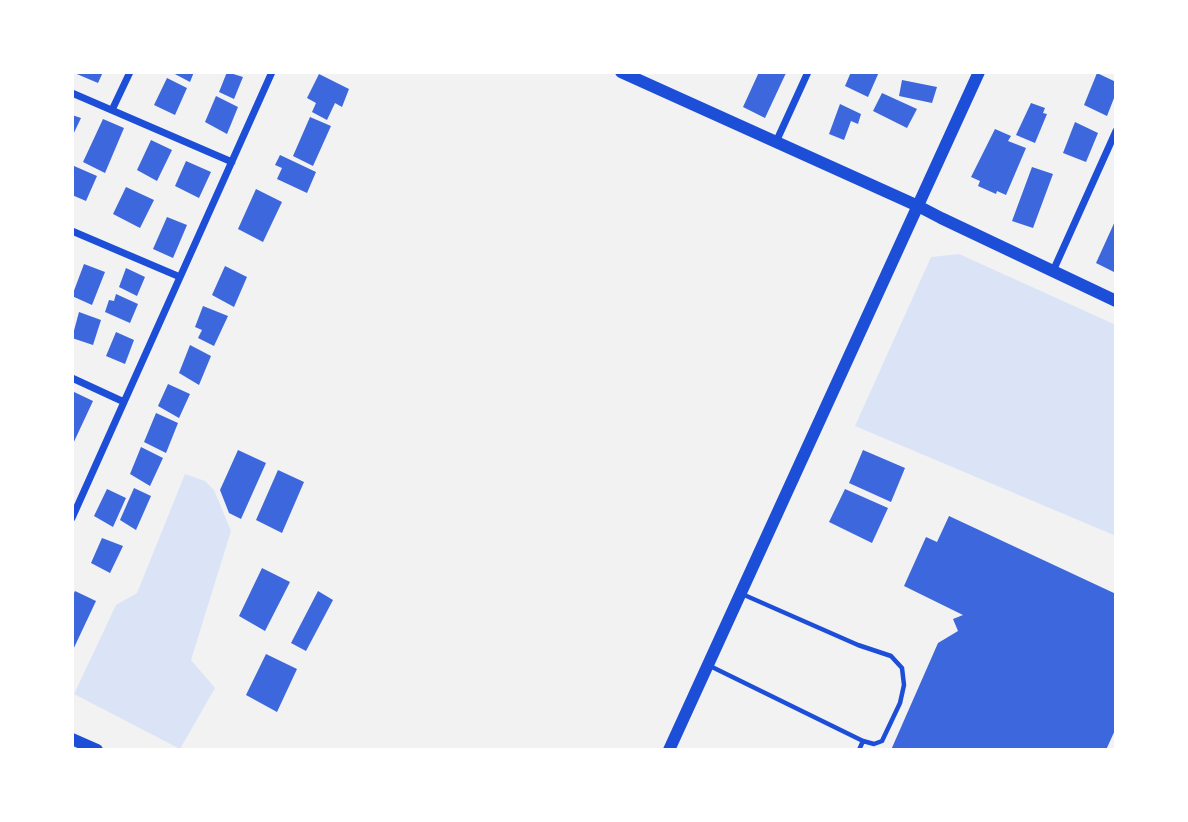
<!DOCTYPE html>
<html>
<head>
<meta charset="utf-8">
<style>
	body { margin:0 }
	#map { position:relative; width:1188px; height:822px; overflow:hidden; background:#f2f2f2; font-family:Barlow,sans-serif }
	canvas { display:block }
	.frame { position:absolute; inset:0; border:74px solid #fff; pointer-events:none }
</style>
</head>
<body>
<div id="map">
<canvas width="1188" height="822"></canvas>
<div class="frame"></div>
</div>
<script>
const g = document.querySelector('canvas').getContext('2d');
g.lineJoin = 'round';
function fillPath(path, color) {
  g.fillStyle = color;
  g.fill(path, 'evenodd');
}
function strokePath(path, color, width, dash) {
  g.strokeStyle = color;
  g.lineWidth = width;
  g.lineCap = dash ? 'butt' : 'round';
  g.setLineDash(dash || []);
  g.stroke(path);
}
fillPath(new Path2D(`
	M959 254 1116 325V536L855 426 931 257Z
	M185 474 205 481 214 490 231 531 191 660 215 688 180 749 74 694 116 605 137 593Z`), '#dbe4f7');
fillPath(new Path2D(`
	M72 72H103L98 83Z
	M171 72H194L190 82Z
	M227 72 243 77 234 99 219 92Z
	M759 72H782L786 73 765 118 743 107Z
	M851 72H879L868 97 845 86Z
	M1097 73 1116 82V93L1107 116 1084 105Z
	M319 74 349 89 342 107 335 103 327 120 312 112 316 103 307 98Z
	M167 78 187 88 175 115 154 105Z
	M902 80 937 87 932 103 899 96Z
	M882 93 917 109 907 128 873 111Z
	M216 96 238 107 227 134 205 122Z
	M1031 103 1045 108 1043 113 1047 114 1035 143 1016 135Z
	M840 104 861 114 858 124 851 121 844 140 829 134Z
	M72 115 81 118 72 137Z
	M310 117 331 126 313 166 293 156Z
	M103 119 124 128 105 173 83 162Z
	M1075 122 1098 133 1086 162 1063 153Z
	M995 129 1011 136 1008 141 1026 148 1006 195 997 191 996 194 978 186 980 181 971 177Z
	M151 140 172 150 157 181 137 170Z
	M280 155 316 172 307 193 277 179 282 168 275 165Z
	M186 161 211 172 199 198 175 186Z
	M74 166 97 176 86 201 72 195V171Z
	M1032 167 1053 174 1033 228 1012 221Z
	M126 187 154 200 140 228 113 214Z
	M256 189 282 202 263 242 238 229Z
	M167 217 187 225 173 258 153 249Z
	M1116 219V273L1096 263Z
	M84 264 105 272 92 305 72 296Z
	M225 266 247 277 234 307 212 295Z
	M126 268 145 277 137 296 119 287Z
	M116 294 138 304 130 323 105 312 109 300 114 301Z
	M203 306 228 316 214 346 198 338 202 330 195 327Z
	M79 312 101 320 93 345 72 338Z
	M116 332 134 340 125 364 106 356Z
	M190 345 211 356 199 385 179 373Z
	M168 384 190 394 179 418 158 406Z
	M72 391 93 401 72 446Z
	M156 413 178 423 166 453 144 442Z
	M141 447 163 458 150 486 130 474Z
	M238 450 266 463 241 519 229 513 220 490Z
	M863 450 905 468 891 502 849 483Z
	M278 470 304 482 282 533 256 520Z
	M134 488 151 496 136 530 120 520Z
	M107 489 126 498 113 527 94 516Z
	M845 489 888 508 872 543 829 522Z
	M949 516 1116 594V728L1106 750H891L938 643 958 631 953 619 963 615 904 586 926 537 937 542Z
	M102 538 123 546 110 573 91 563Z
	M262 568 290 582 265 631 239 616Z
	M75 591 96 601 72 652V597Z
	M318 591 333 600 306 651 291 643Z
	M266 654 297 669 277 712 246 695Z`), '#3d67dc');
strokePath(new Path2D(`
	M710 666 863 741 874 744 882 741 900 703 904 685 902 668 891 656 858 645 742 594
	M859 750 863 741`), '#1d4ed8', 4.5);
strokePath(new Path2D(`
	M72 93 232 162
	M112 110 130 72
	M776 142 808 72
	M72 231 180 277
	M1053 271 1116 131
	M72 378 124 402
	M72 518 272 72`), '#1d4ed8', 7);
strokePath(new Path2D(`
	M621 72 918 206 941 218 1116 301
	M669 750 979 72`), '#1d4ed8', 12);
strokePath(new Path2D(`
	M72 739 97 750`), '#1d4ed8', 12);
</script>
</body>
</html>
